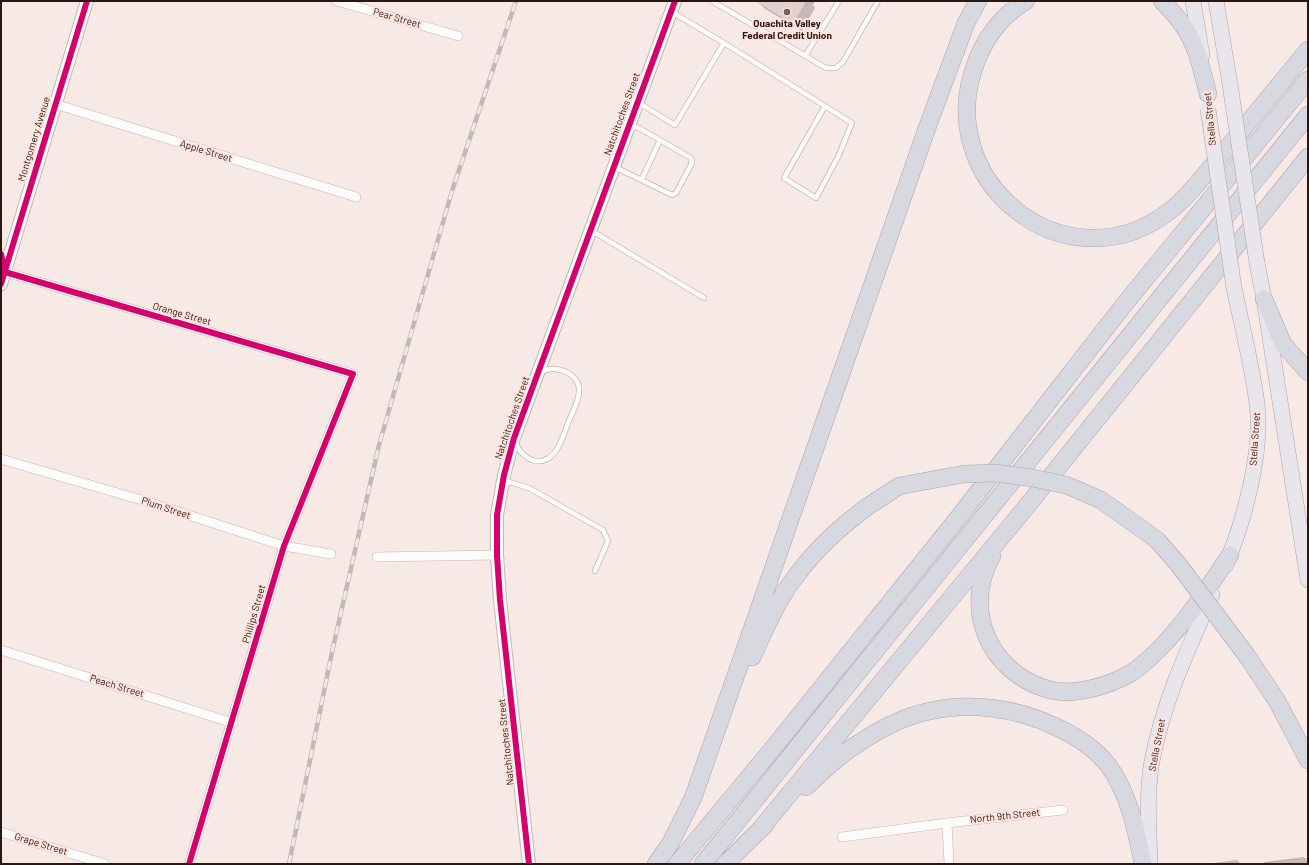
<!DOCTYPE html>
<html>
<head>
<meta charset="utf-8">
<style>
	body { margin:0 }
	#map { position:relative; width:1309px; height:865px; overflow:hidden; background:#f7e9e5; font-family:Barlow,sans-serif }
	canvas { display:block }
	.frame { position:absolute; inset:0; border:2px solid #2c1611; pointer-events:none }
</style>
</head>
<body>
<div id="map">
<canvas width="1309" height="865"></canvas>
<div class="frame"></div>
</div>
<script>
const g = document.querySelector('canvas').getContext('2d');
g.lineJoin = 'round';
function fillPath(path, color) {
  g.fillStyle = color;
  g.fill(path, 'evenodd');
}
function strokePath(path, color, width, dash) {
  g.strokeStyle = color;
  g.lineWidth = width;
  g.lineCap = dash ? 'butt' : 'round';
  g.setLineDash(dash || []);
  g.stroke(path);
}
function label(font, color, halo, rows, align = 'center') {
  g.font = font + ' Barlow,sans-serif';
  g.lineWidth = 4;
  g.setLineDash([]);
  g.textBaseline = 'middle';
  g.strokeStyle = halo;
  g.fillStyle = color;
  for (const [text, x, y, turn = 0] of rows) {
    g.save();
    g.translate(x, y);
    g.rotate((+turn || 0) * Math.PI / 180);
    g.textAlign = isNaN(turn) ? turn : align;
    if (halo) g.strokeText(text, 0, 0);
    g.fillText(text, 0, 0);
    g.restore();
  }
}
fillPath(new Path2D(`
	M757 1H815L813 5 815 8 802 31 765 9Z
	M1304 857 1308 861V864H1264V862Z
	M1237 860 1241 864H1207Z`), '#0003');
fillPath(new Path2D(`
	M756 1H806L793 24Z`), '#e2cfcf');
const service = new Path2D(`
	M712 1 826 68H836L843 62 878 1
	M672 12 724 43
	M805 56 839 1
	M639 103 675 125 724 43 852 123 838 157 816 198 784 178 825 106
	M615 167 672 195 676 193 692 163 691 158 639 128 630 126
	M642 179 660 140
	M592 231 704 298
	M516 443C520 455 534 466 547 459 558 454 564 434 568 423 572 413 579 402 579 391 580 378 567 370 555 369 550 368 544 371 540 372
	M504 485 509 482 529 488 603 530 608 541 595 571`);
const minor = new Path2D(`
	M337 1 458 36
	M55 104 356 197
	M1 254 5 272 353 374 284 546 189 864
	M1 459 145 501 284 546 331 554
	M377 557 497 555
	M1 650 233 723
	M947 823 949 864
	M1 832 105 864
	M842 837 947 823 1063 810`);
const tertiary = new Path2D(`
	M1 284 87 1
	M529 864 500 600 497 555V515L504 475 514 438 675 1`);
const primary = new Path2D(`
	M1193 1 1202 55
	M1216 1 1229 78
	M1257 263 1264 299 1308 580
	M1225 566C1244 523 1263 451 1257 404 1252 365 1242 326 1234 288
	M1150 864C1149 830 1146 794 1152 761 1163 703 1188 649 1212 595`);
const motorway = new Path2D(`
	M1026 1C1002 15 987 35 977 60 928 180 1067 292 1171 210 1191 194 1207 171 1224 152 1252 118 1280 84 1308 50
	M1162 1C1194 32 1198 53 1208 94
	M1264 299 1283 344 1308 372
	M992 556C962 609 989 672 1047 689 1072 697 1109 686 1131 673 1141 667 1151 657 1159 649 1187 621 1208 588 1230 555
	M1247 656 1277 701 1308 760
	M752 657C765 630 777 600 796 576 815 550 840 527 867 507
	M806 787C822 772 840 754 859 743 880 729 905 716 930 711 970 702 1015 708 1052 725 1072 734 1094 747 1108 765 1129 793 1136 830 1143 864
	M758 832 1027 506 1308 157
	M656 864 670 844 693 798 927 128 966 23 978 1
	M677 864 774 747 958 518 1123 306 1308 80
	M703 864 1308 115
	M725 864 766 824`);
strokePath(service, '#c7b5b1', 6);
strokePath(minor, '#c7b5b1', 10);
strokePath(tertiary, '#c7b5b1', 14);
strokePath(primary, '#aaa4ab', 16);
strokePath(motorway, '#aaa4ab', 18);
strokePath(service, '#fefcfb', 4.5);
strokePath(minor, '#fefcfb', 9);
strokePath(tertiary, '#fefcfb', 12);
strokePath(primary, '#e8e6eb', 15);
strokePath(motorway, '#d8d8e0', 17);
const rail = new Path2D(`
	M289 864 332 652 379 445 452 191 516 1`);
strokePath(rail, '#bfbab9', 4.5);
strokePath(rail, '#fee4de', 3, [9]);
const primaryBridge = new Path2D(`
	M1229 78 1257 263
	M1208 109 1234 288`);
const motorwayBridge = new Path2D(`
	M867 507 899 486 964 474 995 473 1033 478 1066 485 1101 500 1157 540 1178 564 1247 656`);
strokePath(primaryBridge, '#aaa4ab', 16, []);
strokePath(motorwayBridge, '#aaa4ab', 18, []);
strokePath(primaryBridge, '#e8e6eb', 15);
strokePath(motorwayBridge, '#d8d8e0', 17);
strokePath(new Path2D(`
	M1 254 5 272 353 374 284 546 189 864
	M1 284 87 1
	M529 864 500 600 497 555V515L504 475 514 438 675 1`), '#d6006c', 6);
for (const [x, y, r, color] of [
	[787,12,4,"#73605b"]
]) {
  const dot = new Path2D();
  dot.arc(x, y, r, 0, 2 * Math.PI);
  g.fillStyle = color;
  g.fill(dot);
  strokePath(dot, '#fee4de', 1.5);
}
label('10px', '#2c1611', '#fee4de', [
	["Pear Street",397,18,16],
	["Natchitoches Street",622,114,-70],
	["Stella Street",1210,119,-96],
	["Montgomery Avenue",34,139,-73],
	["Apple Street",206,151,17],
	["Orange Street",182,314,16],
	["Natchitoches Street",512,418,-71],
	["Stella Street",1255,439,-86],
	["Plum Street",166,508,18],
	["Phillips Street",254,614,-74],
	["Peach Street",117,686,17],
	["Natchitoches Street",506,742,-96],
	["Stella Street",1157,745,-79],
	["North 9th Street",1005,816,-6],
	["Grape Street",41,844,17]
]);
label('bold 10px', '#2c1611', '#fee4de', [
	["Ouachita Valley",787,24],
	["Federal Credit Union",787,36]
]);
</script>
</body>
</html>
